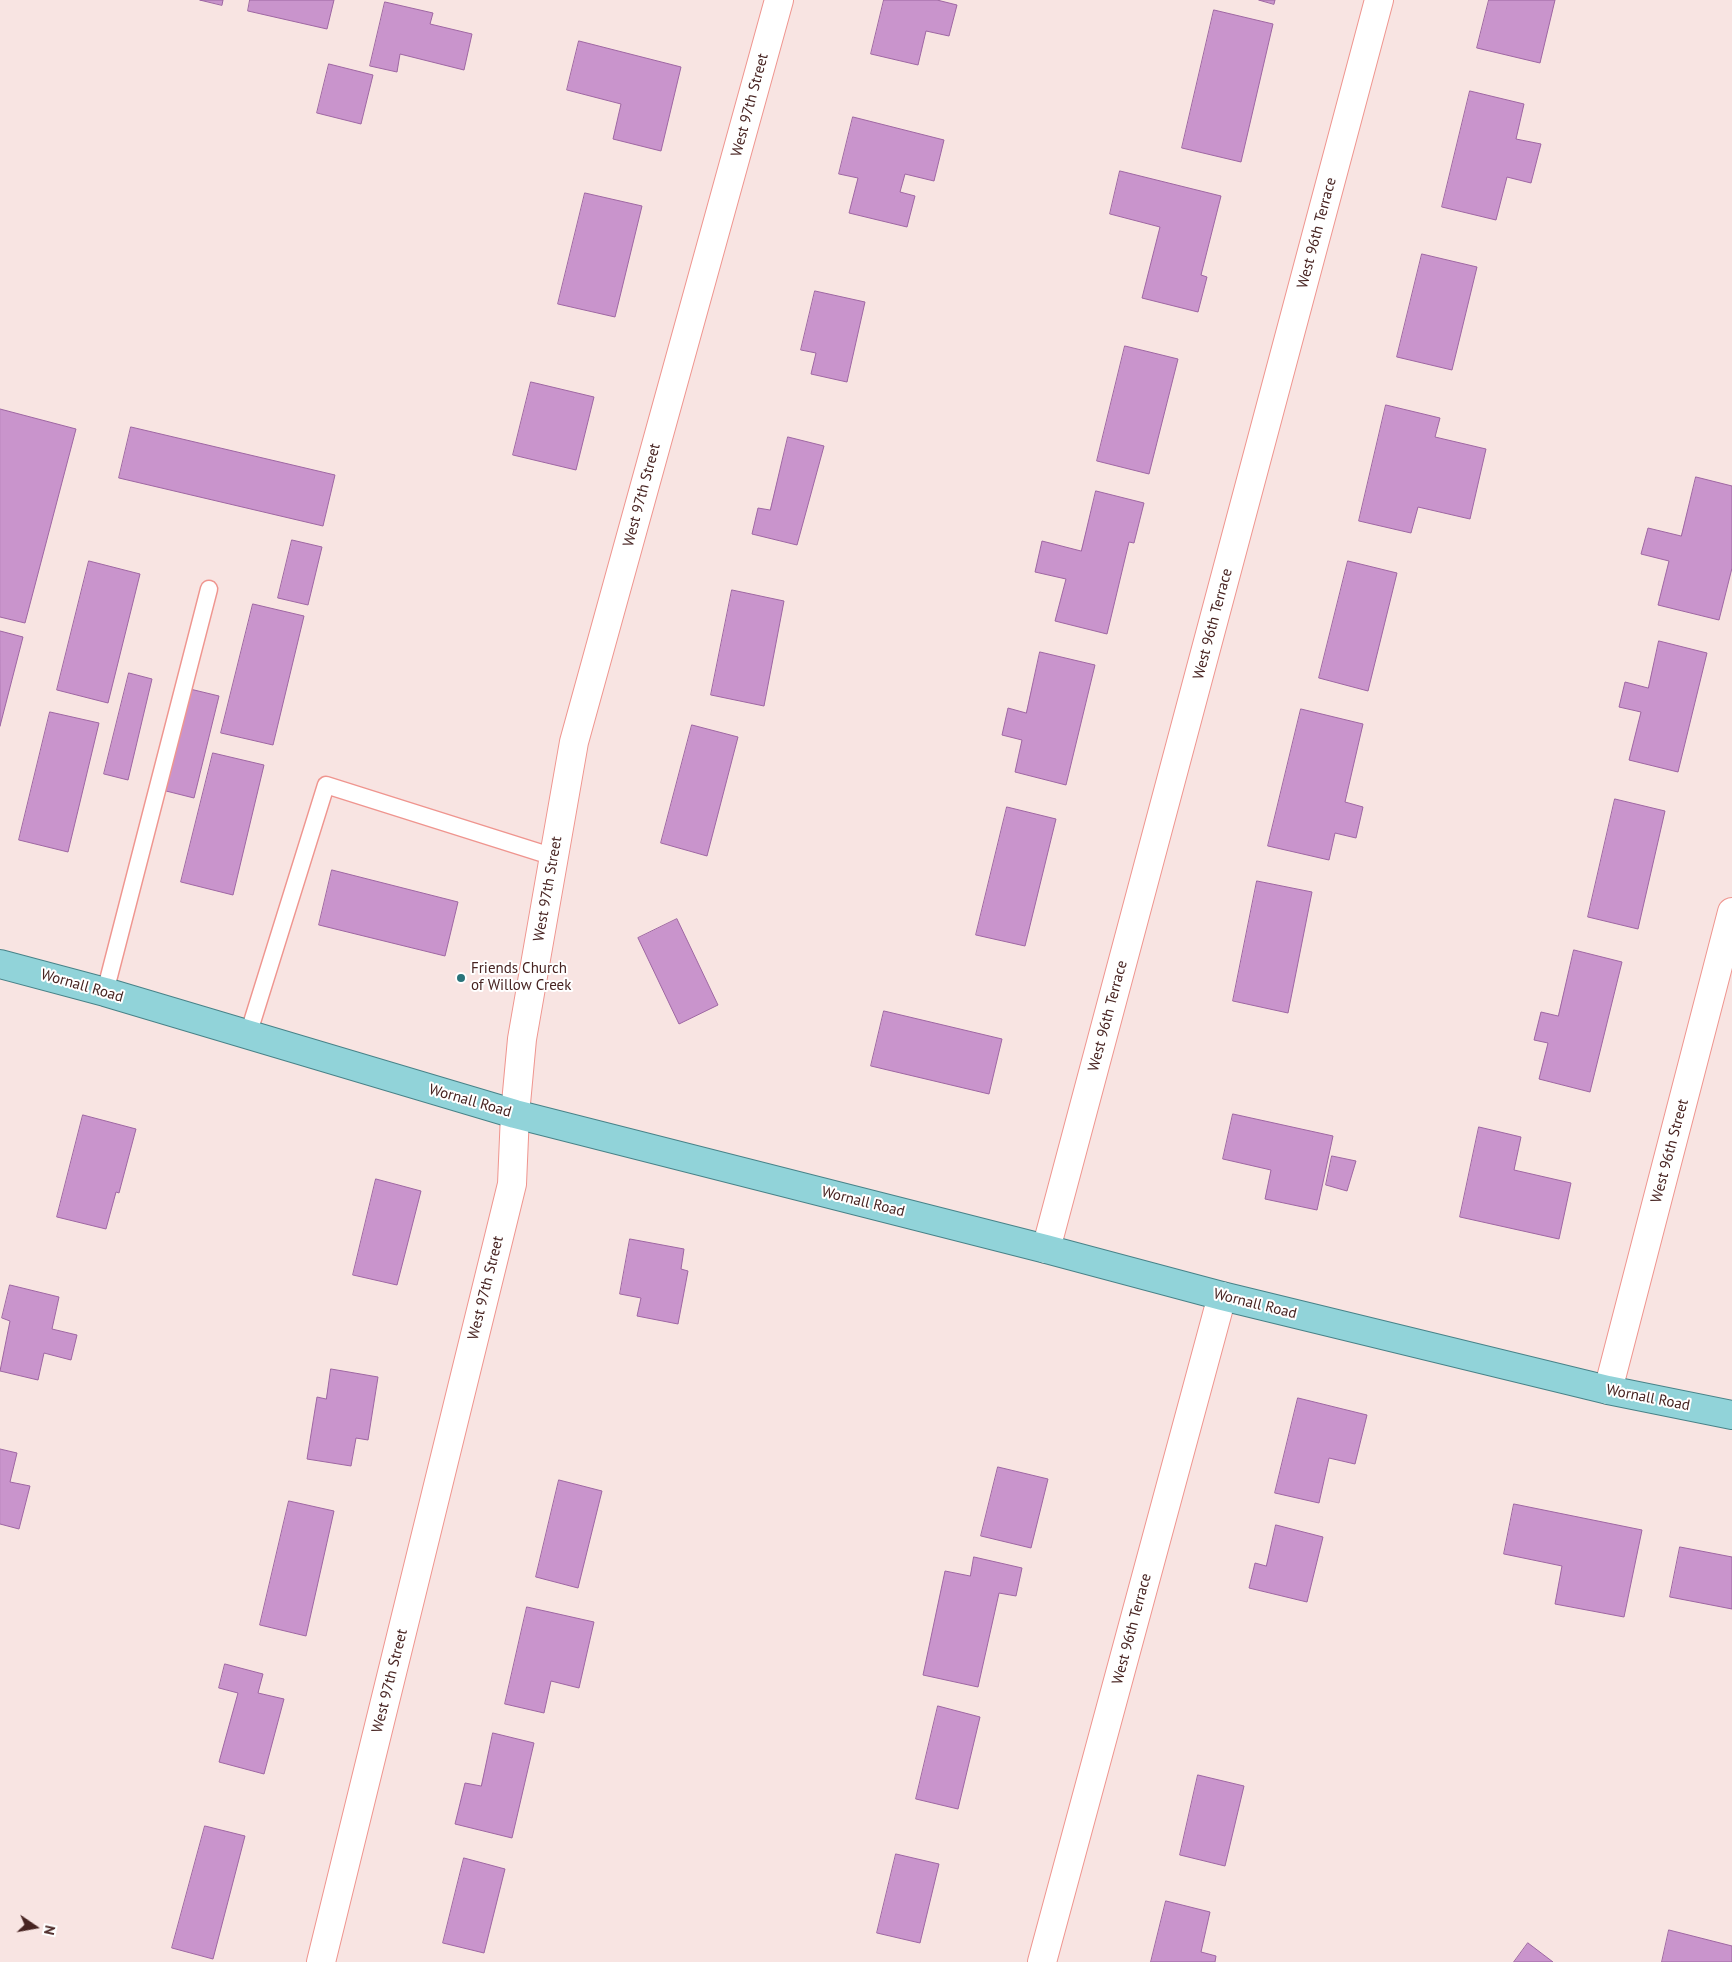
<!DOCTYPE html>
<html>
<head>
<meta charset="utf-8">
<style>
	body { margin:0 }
	#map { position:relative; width:1732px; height:1962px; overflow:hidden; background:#f8e4e2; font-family:"PT Sans",sans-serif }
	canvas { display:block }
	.north { position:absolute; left:10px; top:1902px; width:50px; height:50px; -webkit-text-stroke:4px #fff; paint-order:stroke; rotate:102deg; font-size:14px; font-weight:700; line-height:20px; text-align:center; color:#472321 }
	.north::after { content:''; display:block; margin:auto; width:18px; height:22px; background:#472321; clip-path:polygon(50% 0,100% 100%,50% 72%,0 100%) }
</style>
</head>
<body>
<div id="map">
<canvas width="1732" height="1962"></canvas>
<div class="north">N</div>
</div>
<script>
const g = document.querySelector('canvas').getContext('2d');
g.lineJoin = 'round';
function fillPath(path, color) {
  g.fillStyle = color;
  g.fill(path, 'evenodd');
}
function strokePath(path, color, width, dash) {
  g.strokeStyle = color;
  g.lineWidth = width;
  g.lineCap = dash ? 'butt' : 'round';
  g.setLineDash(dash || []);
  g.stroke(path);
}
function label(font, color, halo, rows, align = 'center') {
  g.font = font + ' "PT Sans",sans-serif';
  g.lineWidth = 4;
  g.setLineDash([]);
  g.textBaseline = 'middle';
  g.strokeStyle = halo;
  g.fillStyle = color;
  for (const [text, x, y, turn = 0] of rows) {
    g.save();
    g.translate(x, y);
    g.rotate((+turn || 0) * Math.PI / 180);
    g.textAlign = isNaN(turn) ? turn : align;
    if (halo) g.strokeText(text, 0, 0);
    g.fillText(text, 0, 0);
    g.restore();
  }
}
const building = new Path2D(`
	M200 0H223L222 5Z
	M250 0H334L327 29 248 11Z
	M884 0H937L957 5 949 36 926 31 918 65 871 54Z
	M1259 0H1275L1274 4Z
	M1489 0H1555L1540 63 1477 48Z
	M385 2 433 13 430 24 472 34 464 70 400 54 397 72 370 66Z
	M1214 10 1273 24 1241 162 1182 148Z
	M579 41 681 67 661 151 613 139 621 104 567 90Z
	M329 64 373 75 361 124 317 113Z
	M1470 91 1524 104 1516 139 1541 144 1531 183 1507 177 1496 220 1442 207Z
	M853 117 944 140 934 181 905 174 900 192 915 196 907 227 849 213 858 178 839 174Z
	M1120 171 1221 196 1201 275 1207 277 1198 312 1142 298 1160 227 1110 214Z
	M585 193 642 206 615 317 558 304Z
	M1422 254 1477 267 1452 370 1397 357Z
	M815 291 865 302 847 382 811 374 816 353 801 350Z
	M1125 346 1178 359 1149 474 1097 461Z
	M531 382 594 397 576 470 513 455Z
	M1386 405 1440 418 1435 437 1486 449 1470 519 1418 507 1411 533 1359 521Z
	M0 409 76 429 25 623 0 617Z
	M131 427 335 475 323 526 119 478Z
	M788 437 824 446 797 545 752 534 758 508 770 510Z
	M1696 477 1732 486V568L1719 620 1658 605 1669 561 1641 554 1648 528 1681 536Z
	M1096 491 1144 503 1134 543 1129 542 1107 634 1055 621 1066 579 1035 572 1042 541 1081 551Z
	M292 540 322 547 308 605 278 598Z
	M89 561 140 574 108 703 57 690Z
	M1348 561 1397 573 1368 691 1319 678Z
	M732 590 784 601 764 706 711 695Z
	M253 604 304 616 273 745 221 733Z
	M0 631 23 637 0 726Z
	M1659 641 1707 653 1678 772 1629 760 1641 712 1619 707 1625 682 1648 688Z
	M1040 652 1095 665 1066 785 1015 772 1022 740 1002 735 1008 708 1026 713Z
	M129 673 152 679 128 780 104 774Z
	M190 689 219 696 194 798 166 791Z
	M1301 709 1363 724 1345 802 1363 807 1356 838 1335 833 1329 860 1268 846Z
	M50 712 99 723 68 852 19 840Z
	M692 725 738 737 707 856 661 843Z
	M213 753 264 765 233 895 181 882Z
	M1615 799 1665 811 1638 929 1588 917Z
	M1007 807 1056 819 1025 946 976 935Z
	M332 870 458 902 445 956 319 925Z
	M1257 881 1312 892 1288 1013 1233 1001Z
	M677 919 718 1005 679 1024 638 938Z
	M1574 950 1622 962 1590 1092 1539 1079 1548 1043 1534 1040 1541 1012 1558 1016Z
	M884 1011 1002 1039 989 1094 871 1066Z
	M1233 1114 1333 1136 1317 1210 1265 1199 1271 1170 1223 1159Z
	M83 1115 136 1129 119 1193 116 1192 106 1229 57 1217Z
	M1479 1127 1521 1137 1514 1170 1571 1183 1559 1239 1460 1217Z
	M1332 1156 1356 1161 1347 1191 1326 1185Z
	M376 1179 421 1191 397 1285 353 1275Z
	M630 1239 684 1249 681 1269 688 1271 678 1324 637 1316 641 1298 620 1294Z
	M10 1285 59 1297 52 1329 77 1335 71 1360 44 1353 38 1380 0 1371 10 1321 2 1318Z
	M331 1369 378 1377 368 1440 356 1438 351 1466 307 1459 317 1397 326 1399Z
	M1298 1398 1367 1415 1355 1464 1329 1458 1319 1503 1275 1493Z
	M0 1449 17 1453 10 1482 30 1486 19 1529 0 1524Z
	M998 1467 1048 1479 1031 1548 981 1536Z
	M559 1480 602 1491 578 1588 536 1577Z
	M289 1501 334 1511 306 1636 260 1625Z
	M1514 1504 1642 1530 1624 1617 1555 1604 1562 1566 1504 1554Z
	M1276 1525 1323 1537 1307 1602 1249 1588 1255 1563 1266 1566Z
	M1680 1547 1732 1557V1609L1670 1597Z
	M974 1557 1022 1568 1016 1596 999 1593 978 1687 923 1675 945 1571 970 1576Z
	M527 1607 594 1622 579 1688 551 1681 544 1713 505 1704Z
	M225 1664 263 1674 258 1693 284 1699 264 1774 219 1762 238 1693 219 1688Z
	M938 1706 980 1717 958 1809 916 1799Z
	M493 1733 534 1743 512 1838 455 1824 465 1783 481 1786Z
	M1198 1775 1244 1786 1225 1866 1180 1855Z
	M205 1826 245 1836 213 1959 172 1948Z
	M896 1854 939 1864 920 1943 877 1933Z
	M464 1858 505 1869 484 1953 443 1943Z
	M1166 1901 1210 1912 1201 1952 1216 1956 1215 1962H1151Z
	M1669 1930 1732 1946V1962H1662Z
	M1528 1943 1553 1962H1514Z`);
fillPath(building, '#c994cc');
strokePath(building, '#9e66a2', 1);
const lane = new Path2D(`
	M105 992 209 589
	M248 1035 326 785 554 857`);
const street = new Path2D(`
	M1046 1249 1379 0
	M1608 1390 1732 912
	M321 1962 512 1184 515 1114 522 1039 574 742 779 0
	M1042 1962 1222 1296`);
const primary = new Path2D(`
	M0 964 105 992 515 1114 1046 1249 1222 1296 1608 1390 1732 1415`);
strokePath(lane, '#ef958f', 19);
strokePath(street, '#ef958f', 30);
strokePath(primary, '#488288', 30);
strokePath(lane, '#fff', 16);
strokePath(street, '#fff', 28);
strokePath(primary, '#91d3d9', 28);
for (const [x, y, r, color] of [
	[461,978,5,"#29737a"]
]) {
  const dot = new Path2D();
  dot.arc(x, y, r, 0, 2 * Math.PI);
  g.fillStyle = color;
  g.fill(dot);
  strokePath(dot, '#fff', 2);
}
label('15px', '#472321', '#fff', [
	["West 97th Street",750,105,-75],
	["West 96th Terrace",1317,233,-75],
	["West 97th Street",642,495,-75],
	["West 96th Terrace",1213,624,-75],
	["West 97th Street",548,889,-80],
	["Wornall Road",82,986,16],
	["West 96th Terrace",1108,1016,-75],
	["Wornall Road",470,1101,16],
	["West 96th Street",1670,1151,-75],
	["Wornall Road",863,1202,14],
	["West 97th Street",486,1288,-76],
	["Wornall Road",1255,1304,14],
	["Wornall Road",1648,1398,11],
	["West 96th Terrace",1132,1629,-75],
	["West 97th Street",390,1681,-76]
]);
label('15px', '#472321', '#fff', [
	["Friends Church",471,969],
	["of Willow Creek",471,986]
], 'left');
</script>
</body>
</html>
